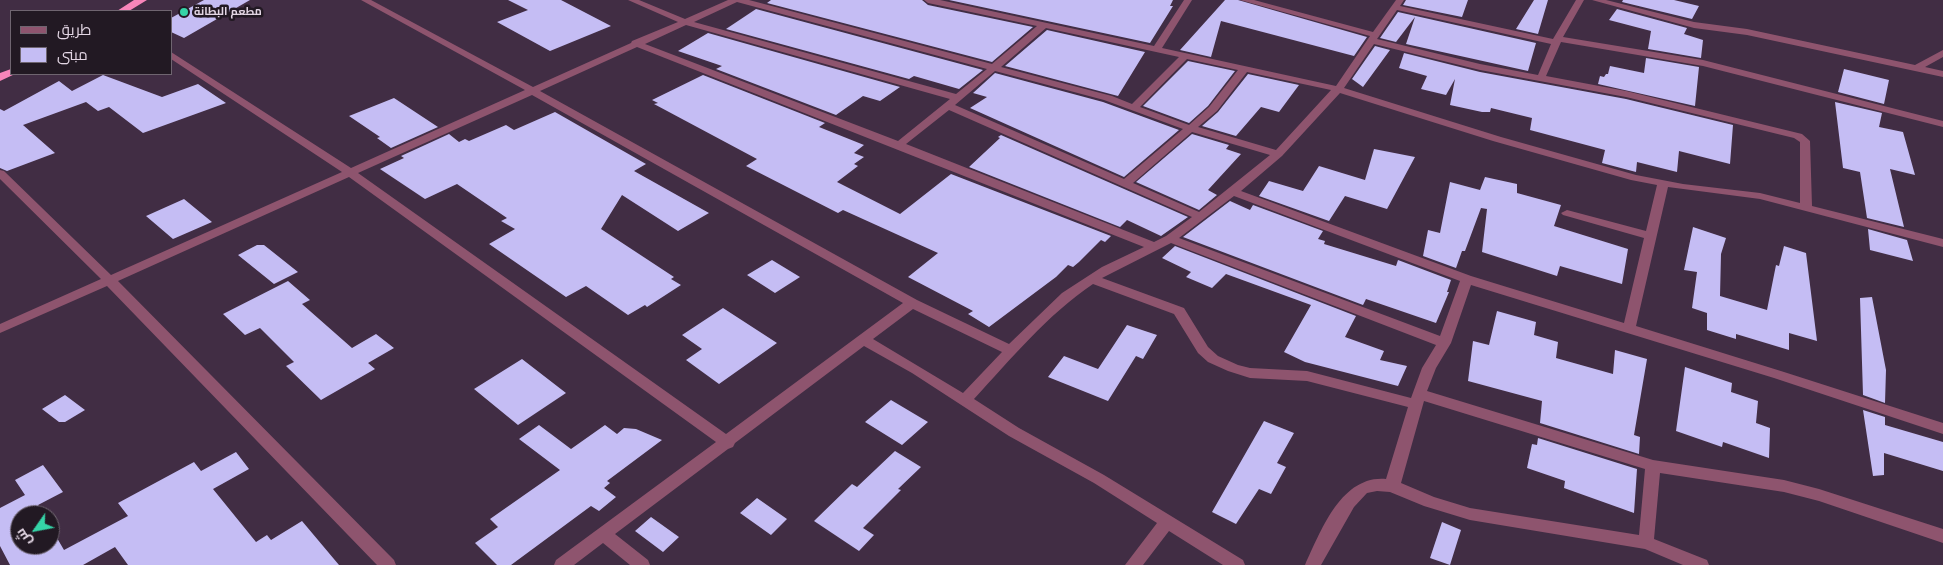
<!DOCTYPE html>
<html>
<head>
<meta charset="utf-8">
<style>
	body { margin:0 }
	#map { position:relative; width:1943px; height:565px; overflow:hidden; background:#412d44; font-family:Montserrat,Cairo,sans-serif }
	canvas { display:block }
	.legend { position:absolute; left:10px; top:10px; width:162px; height:65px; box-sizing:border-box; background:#221923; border:1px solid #6f6570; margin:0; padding:6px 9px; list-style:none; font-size:15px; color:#e3d6e4 }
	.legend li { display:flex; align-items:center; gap:10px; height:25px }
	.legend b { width:25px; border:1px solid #6f6570 }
	.north { position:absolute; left:10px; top:505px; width:50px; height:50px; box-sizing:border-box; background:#221923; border:1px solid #6f6570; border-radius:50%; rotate:237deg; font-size:14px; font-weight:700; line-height:20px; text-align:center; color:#e3d6e4 }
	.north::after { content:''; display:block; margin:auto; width:18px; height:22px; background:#35d4a7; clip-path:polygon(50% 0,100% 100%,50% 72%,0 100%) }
</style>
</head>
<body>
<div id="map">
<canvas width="1943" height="565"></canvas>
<ul class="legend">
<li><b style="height:6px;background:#8e546e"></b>طريق</li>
<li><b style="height:14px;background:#c5bdf4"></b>مبنى</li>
</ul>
<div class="north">ش</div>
</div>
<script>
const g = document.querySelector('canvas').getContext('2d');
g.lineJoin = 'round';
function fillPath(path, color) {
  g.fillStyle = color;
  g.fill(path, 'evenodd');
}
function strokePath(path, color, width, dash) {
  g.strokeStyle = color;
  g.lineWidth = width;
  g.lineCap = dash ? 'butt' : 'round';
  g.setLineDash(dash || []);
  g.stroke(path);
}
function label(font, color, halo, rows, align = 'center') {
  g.font = font + ' Montserrat,Cairo,sans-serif';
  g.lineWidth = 5;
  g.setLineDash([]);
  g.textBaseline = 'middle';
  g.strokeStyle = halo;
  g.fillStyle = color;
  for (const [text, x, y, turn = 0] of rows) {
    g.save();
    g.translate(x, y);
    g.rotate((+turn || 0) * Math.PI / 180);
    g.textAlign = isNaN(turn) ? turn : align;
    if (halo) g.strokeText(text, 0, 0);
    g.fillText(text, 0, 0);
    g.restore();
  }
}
fillPath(new Path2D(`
	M204 0H250L184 38 171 32V18Z
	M508 0H561L611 26 550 51 497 22 528 10Z
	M771 0H922L928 5 1033 27 992 62 767 3Z
	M949 0H1173L1170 6H1173L1150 43Z
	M1225 0H1238L1367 37 1354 56 1221 21 1211 57 1180 50Z
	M1406 0H1468L1462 17 1403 5Z
	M1534 0H1548L1538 34 1516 29Z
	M1623 0H1674L1699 6 1692 19 1622 2Z
	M756 9 983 70 959 89 914 76 909 79 726 29Z
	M1617 9 1687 28 1684 34 1703 40 1701 58 1648 49 1651 31 1609 20Z
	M1398 12 1536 43 1528 71 1406 44 1415 17 1396 42 1380 38Z
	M1047 30 1145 52 1118 96 1005 66Z
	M708 33 900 87 880 101 863 96 836 115 716 69 722 66 678 51Z
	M1375 46 1390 50 1363 87 1352 79Z
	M1404 53 1480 72 1626 99 1733 125 1730 164 1679 151 1677 172 1637 162 1636 172 1602 163 1605 150 1530 130 1532 118 1491 108 1490 112H1482L1450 105 1455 79 1446 95 1421 89 1427 76 1399 68Z
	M1646 58 1699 67 1695 106 1598 84 1600 76 1604 77 1606 74H1608L1610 66 1644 73Z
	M1188 61 1235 71 1208 106 1189 123 1143 106Z
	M1844 69 1889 80 1884 104 1838 92Z
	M995 73 1103 102 1179 130 1124 177 970 108 987 97 973 93Z
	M1248 74 1299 85 1279 112 1261 107 1236 136 1202 126 1218 112Z
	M103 75 162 97 198 84 226 103 143 133 109 107 98 111 86 102 23 125 55 153 7 171 0 168V109L4 111 59 81 72 91Z
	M703 75 825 123 819 127 864 145 854 153 864 157 854 164 858 166 837 182 900 214 951 174 1111 236 1105 242 1101 240 1079 262 1073 267 1068 265 1056 277 989 327 968 314 973 311 908 277 938 253 843 210 838 213 746 166 757 159 654 104 658 103 652 100Z
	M394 98 438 127 391 148 377 138 380 137 349 116Z
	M1835 102 1882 113 1879 127 1903 132 1915 175 1890 169 1904 227 1867 218 1860 172 1843 168Z
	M555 112 646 164 634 171 709 213 678 231 622 195 601 229 674 277 671 279 681 285 647 307 645 305 628 315 586 286 566 297 489 244 515 229 501 221 507 218 457 184 425 199 380 169 404 158 401 156 449 134 459 142 465 139 469 141 506 125 514 130Z
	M1192 134 1229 145 1226 149 1241 154 1208 190 1217 195 1199 210 1136 182Z
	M1001 135 1188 217 1161 236 1127 220 1120 227 969 167 1000 138 998 137Z
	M1374 149 1415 157 1387 209 1345 196 1329 221 1259 196 1269 181 1303 191 1319 166 1365 180Z
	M1485 177 1517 184V193L1561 205 1554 226 1628 249 1622 284 1560 266 1557 276 1482 252 1487 209 1481 208 1465 251H1462L1456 268 1423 256 1428 230 1440 233 1450 182 1480 190Z
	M184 199 212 222 173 239 146 216Z
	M1230 201 1250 210 1253 205 1323 231 1318 239 1325 241 1324 244 1396 266 1398 260 1451 280 1447 292H1449L1436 323 1366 299 1363 305 1183 237Z
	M1693 227 1726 238 1721 254 1720 296 1767 310 1776 265 1779 266 1784 246 1806 253 1817 341 1789 333V350L1736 334V339L1707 330V313L1692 308 1697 272 1684 270Z
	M1868 229 1907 240 1913 261 1870 250Z
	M257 245H264L298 272 274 284 238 255Z
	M1175 246 1356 316 1345 337 1384 351 1380 360 1407 366 1398 386 1305 362 1284 352 1311 305 1226 274 1212 288 1186 277 1191 272 1162 258Z
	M772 260 800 277 775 293 747 275Z
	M288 281 310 300 302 304 352 348 376 334 394 348 368 363 375 369 321 400 286 366 294 362 260 328 245 335 223 314Z
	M1872 297 1886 370 1885 403 1863 395 1860 298Z
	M723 308 777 343 719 384 686 360 702 349 682 335Z
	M1497 311 1536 322 1534 335 1558 342 1556 358 1613 374 1615 350 1647 359 1634 435 1640 437 1639 454 1540 423 1542 401 1468 381 1473 341 1489 345Z
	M1127 325 1157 335 1143 359 1136 356 1108 401 1048 377 1064 356 1098 369Z
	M522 359 566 393 518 425 474 389Z
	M1685 367 1732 383 1731 392 1758 401 1756 423 1770 428 1769 458 1723 442 1722 447 1676 431Z
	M65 395 85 410 65 422H59L42 409Z
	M891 400 928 422 902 445 865 422Z
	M1863 410 1885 417V425L1943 442V471L1884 453V475L1873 476Z
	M1264 421 1294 433 1277 463 1286 467 1271 494 1259 489 1236 524 1212 512Z
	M539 425 571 449 605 425 617 434 624 428 636 429 662 440 607 481 610 483 604 488 616 497 599 511 591 506 511 565H497L475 543 498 527 490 519 560 470 519 439Z
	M1538 438 1637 469 1634 513 1564 488 1565 481 1527 468 1532 444 1537 445Z
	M895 451 921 467 898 489 901 490 863 528 874 535 859 551 814 521 852 484 857 487Z
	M236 452 249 469 213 489 256 542 267 535 271 540 302 521 339 565H128L115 547 83 565H10L0 546V508L25 495 15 480 43 465 63 492 38 505 44 515H20V545H50V526L64 550 128 516 118 503 194 462 201 471Z
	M757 498 787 519 771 535 740 513Z
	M651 517 679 537 663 552 635 531Z
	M1442 522 1461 530 1450 565 1430 558Z`), '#c5bdf4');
fillPath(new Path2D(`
	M361 0H371L533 87 631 43 632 41 678 22 628 0H639L685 19 728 0H749L992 64 1037 26 928 3 924 0H940L1154 46 1184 0H1192L1162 48 1336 86 1370 36 1240 0H1254L1373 32 1396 0H1404L1400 6 1553 39 1576 0H1584L1563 37 1703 60 1943 121V127L1703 66 1561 42 1546 76 1626 91 1802 134 1810 141 1812 206 1943 239V247L1760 199 1668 187 1636 326 1784 372 1943 423V434L1774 378 1471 285 1451 343 1436 368 1427 391 1653 460 1784 480 1819 489 1943 529V543L1819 501 1784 492 1660 473 1654 539 1707 560 1709 565H1683L1645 549 1470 520 1424 506 1390 492 1377 491 1367 493 1354 507 1321 565H1305C1321 531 1341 475 1386 479L1408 407 1307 381 1250 378 1228 371 1208 362 1198 353 1174 314 1093 284C1047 315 1011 359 974 399L1019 428 1104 475 1243 560 1245 565H1223L1169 531 1143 565H1125L1157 523 1094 483 1009 436 912 373 864 346 735 443 733 447 728 449 615 534 648 560 650 565H630L603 543 574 565H554L556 560 716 442 349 177 118 281 394 560 396 565H377L107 286 0 333V324L101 279 0 179V170L4 171 111 275 342 172 171 59V52L351 168 525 90ZM737 2 987 69 956 94 694 22ZM1397 10 1551 44 1538 75 1480 64 1377 39ZM686 25 950 99 898 141 645 44ZM1046 28 1179 57 1132 104 1112 96 1001 67ZM1374 44 1480 70 1626 97 1794 138 1800 142V203L1760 193 1683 184 1636 175 1501 137 1344 88ZM637 47 1144 247 1102 267 1062 293 1009 344 917 300 540 91ZM1187 59 1238 70 1209 107 1189 125 1140 107ZM995 71 1104 100 1183 129 1124 179 955 105ZM1247 72 1331 90 1276 150 1198 127 1217 111ZM1340 93 1493 141 1631 180 1657 185 1646 231 1567 210 1561 213 1563 215 1644 238 1624 323 1471 276 1241 191 1282 156ZM532 95 903 303 726 434 358 173ZM949 110 1192 217 1166 236 1154 242 906 144ZM1192 132 1270 155 1199 212 1133 183ZM1234 196 1460 281 1440 336 1179 238ZM1171 243 1436 345 1422 368 1411 398 1307 371 1250 368 1238 365 1218 356 1208 347 1184 308 1102 278ZM913 309 1002 352 963 393 873 339ZM1424 401 1645 469 1639 535 1470 508 1434 497 1401 483Z
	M1592 0H1606L1694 22 1747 29 1915 65 1943 50V57L1925 67 1943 71V77L1747 35 1694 28Z`), '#8e546e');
fillPath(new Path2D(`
	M134 0H147L129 11H117Z
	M11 69V74H15L0 81V73Z`), '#f785b9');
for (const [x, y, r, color] of [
	[184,12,5,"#35d4a7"]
]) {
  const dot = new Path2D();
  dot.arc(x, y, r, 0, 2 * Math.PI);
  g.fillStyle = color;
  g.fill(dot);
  strokePath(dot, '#221923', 2);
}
label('bold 11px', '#e3d6e4', '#221923', [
	["مطعم البطانة",194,12]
], 'left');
</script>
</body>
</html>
